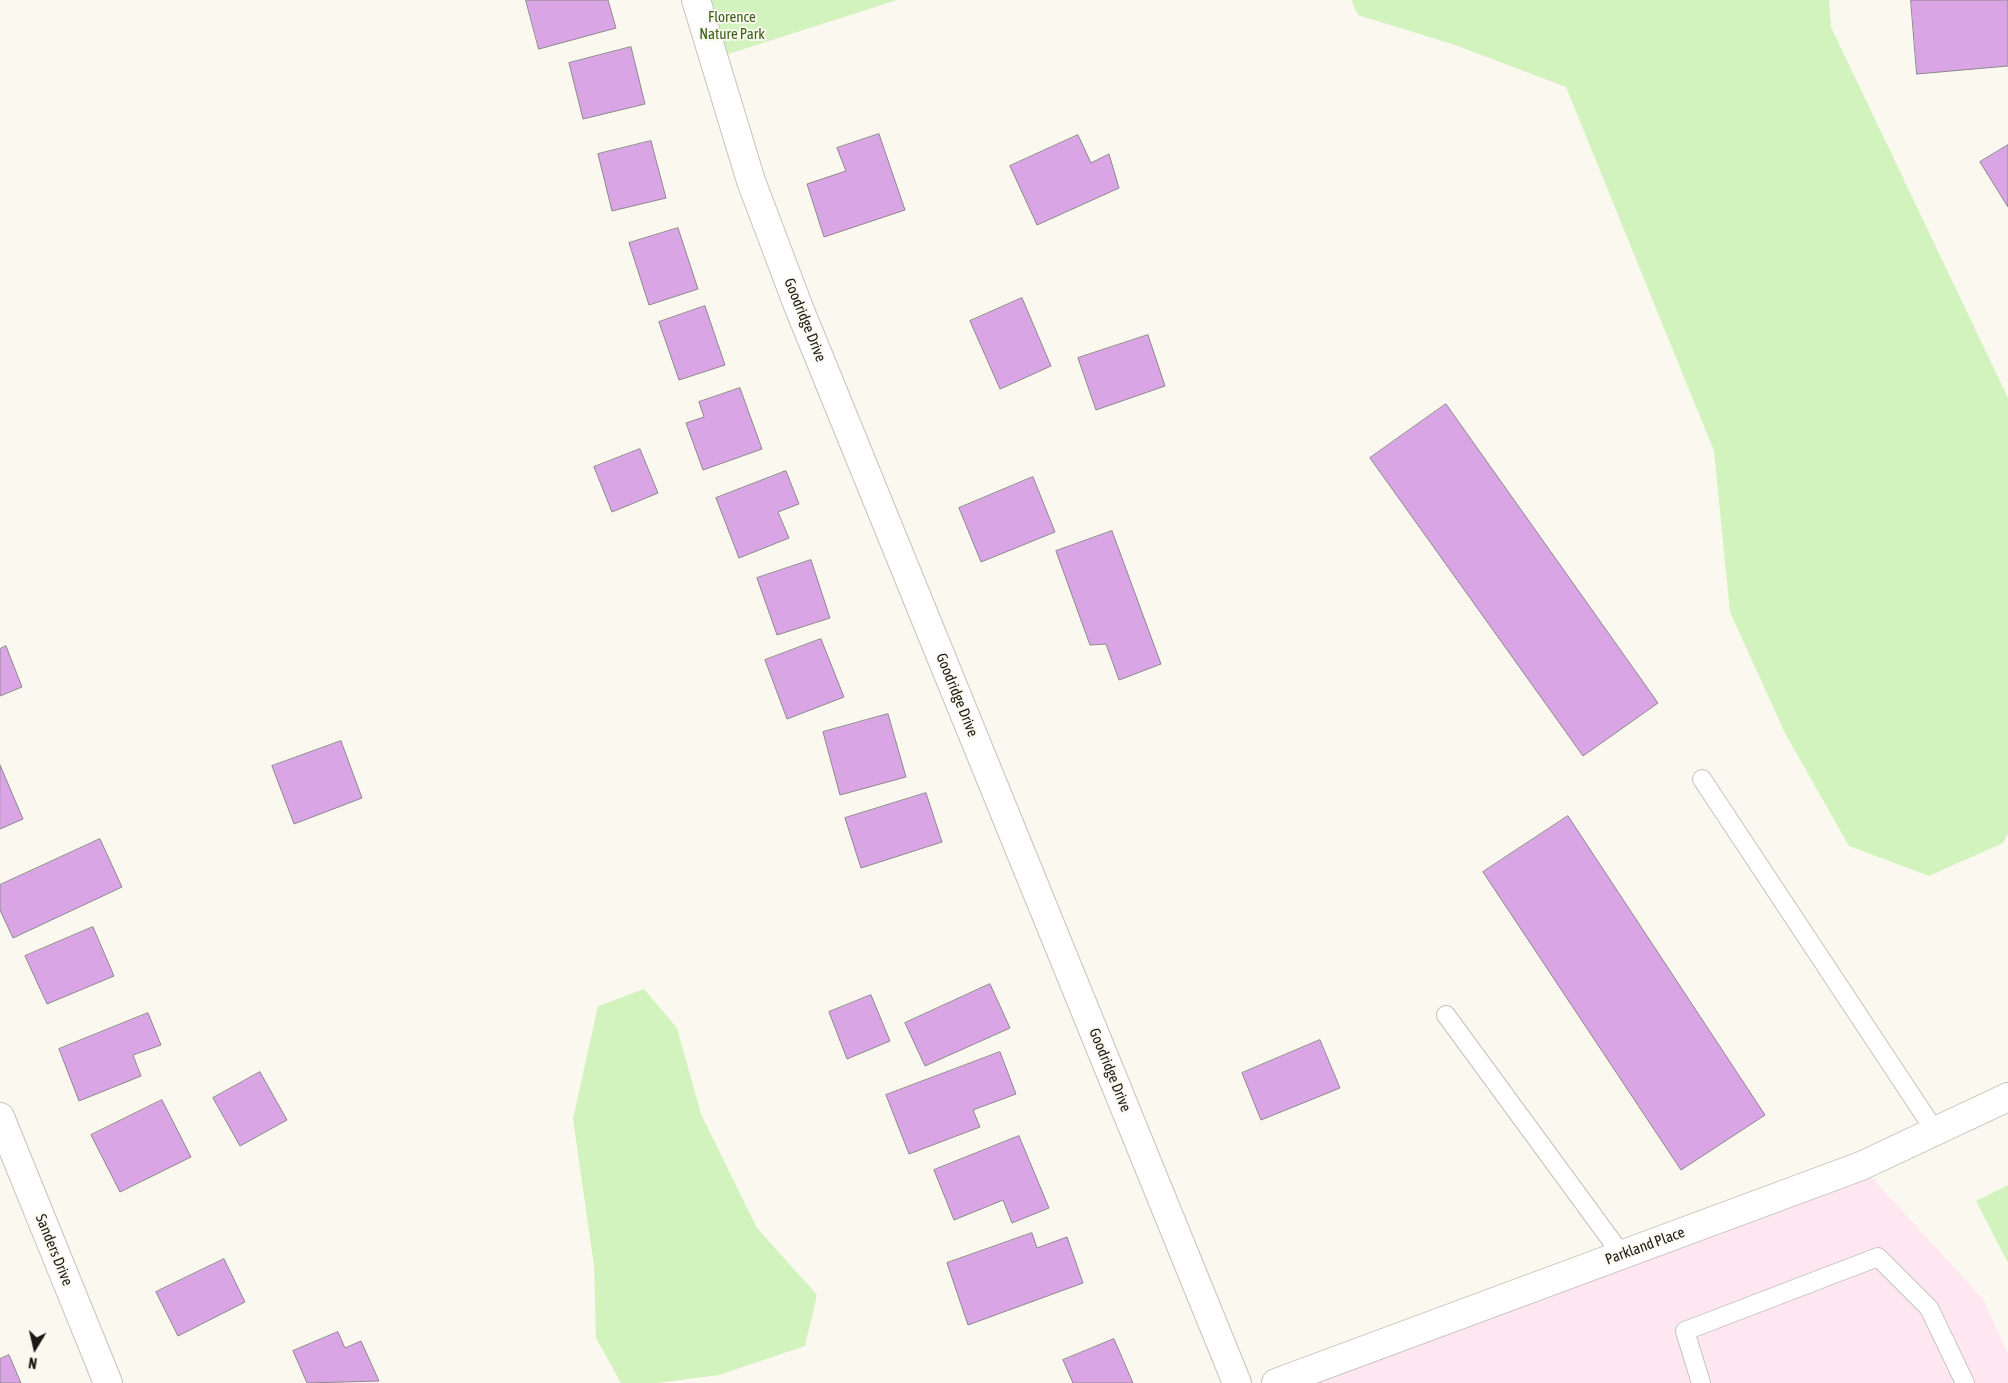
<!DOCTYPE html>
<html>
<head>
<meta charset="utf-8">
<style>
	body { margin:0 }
	#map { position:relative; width:2008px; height:1383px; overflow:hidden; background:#faf8ef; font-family:"Asap Condensed",sans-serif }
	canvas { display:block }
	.north { position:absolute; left:10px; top:1323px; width:50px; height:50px; -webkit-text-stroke:4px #faf8ef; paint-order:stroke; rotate:189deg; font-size:14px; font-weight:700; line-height:20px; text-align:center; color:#1a1916 }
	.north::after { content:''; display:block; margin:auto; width:18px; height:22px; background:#1a1916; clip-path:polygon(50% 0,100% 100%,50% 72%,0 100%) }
</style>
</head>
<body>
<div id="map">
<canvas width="2008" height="1383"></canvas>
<div class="north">N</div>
</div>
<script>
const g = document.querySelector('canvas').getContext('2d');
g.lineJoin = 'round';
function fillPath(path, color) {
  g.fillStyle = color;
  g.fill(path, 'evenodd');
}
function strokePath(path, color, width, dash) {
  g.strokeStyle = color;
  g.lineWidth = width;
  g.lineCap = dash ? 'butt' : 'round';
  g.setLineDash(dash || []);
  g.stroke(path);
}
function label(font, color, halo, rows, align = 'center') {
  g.font = font + ' "Asap Condensed",sans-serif';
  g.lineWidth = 4;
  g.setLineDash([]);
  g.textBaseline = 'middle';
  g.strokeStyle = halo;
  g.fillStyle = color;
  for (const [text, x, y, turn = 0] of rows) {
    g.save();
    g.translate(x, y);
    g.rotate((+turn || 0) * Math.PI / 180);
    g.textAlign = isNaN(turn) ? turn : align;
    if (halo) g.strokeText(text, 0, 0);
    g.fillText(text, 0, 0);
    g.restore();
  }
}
fillPath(new Path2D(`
	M1861 1166 1983 1299 2008 1354V1383H1276Z`), '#ffe7f2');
fillPath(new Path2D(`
	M696 0H897L713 59Z
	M1351 0H1829L1831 27 2008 398V833L2003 843 1929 876 1849 846 1785 733 1730 612 1714 451 1566 87 1452 44 1358 15Z
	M644 989 677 1028 701 1114 757 1228 817 1295 805 1346 719 1375 657 1383H621L596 1338 594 1266 573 1119 598 1006Z
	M2008 1185V1261H2007L1976 1201Z`), '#d2f3be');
const building = new Path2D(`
	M526 0H608L616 28 539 49Z
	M1911 0H2008V66L1917 74Z
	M631 47 645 104 583 119 569 63Z
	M879 134 905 210 824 237 807 184 846 171 837 148Z
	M1078 135 1091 163 1109 154 1119 188 1037 225 1010 166Z
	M651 141 666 198 612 211 598 154Z
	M2008 145V207L1980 162Z
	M678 228 698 289 649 305 629 243Z
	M1022 298 1051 366 1000 389 970 321Z
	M705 306 725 365 679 380 659 322Z
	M1148 335 1165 386 1096 410 1078 358Z
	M740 388 762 449 703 470 686 423 704 417 699 402Z
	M1446 404 1658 703 1583 756 1370 458Z
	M640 449 658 493 612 512 594 467Z
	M786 471 799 504 778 512 789 538 739 558 716 498Z
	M1033 477 1055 532 981 562 959 508Z
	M1112 531 1161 664 1119 680 1106 644 1090 645 1056 551Z
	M811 560 830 618 777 635 757 578Z
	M821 639 844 697 787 719 765 660Z
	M6 646 22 687 0 696V649Z
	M888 714 906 777 840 795 823 732Z
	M341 741 362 798 294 824 272 766Z
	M0 765 23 819 0 829Z
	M926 793 942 842 861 868 845 818Z
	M1568 816 1765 1115 1681 1170 1483 872Z
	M100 839 122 887 13 938 0 910V885Z
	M93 927 114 976 47 1004 25 956Z
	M990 984 1010 1028 925 1066 905 1023Z
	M871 995 890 1041 847 1059 829 1012Z
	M148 1013 161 1045 133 1055 141 1076 79 1101 59 1049Z
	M1320 1040 1340 1088 1261 1120 1242 1073Z
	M1000 1052 1016 1094 973 1110 980 1127 909 1154 886 1095Z
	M260 1072 287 1120 240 1146 213 1098Z
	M162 1100 191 1157 120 1192 91 1135Z
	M1019 1136 1049 1208 1012 1223 1003 1200 954 1220 934 1170Z
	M1032 1233 1037 1248 1067 1237 1083 1283 968 1325 947 1263Z
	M224 1259 245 1302 178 1336 156 1292Z
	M338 1332 345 1348 361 1341 379 1381 307 1383 293 1351Z
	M1114 1339 1133 1383H1073L1063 1360Z
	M9 1355 21 1383H0V1359Z`);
fillPath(building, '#daa5e5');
strokePath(building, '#8d878e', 1);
const lane = new Path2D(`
	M1702 779 1935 1131
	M1446 1015 1622 1255
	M1701 1383 1685 1331 1878 1257 1929 1308 1965 1383`);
const street = new Path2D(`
	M696 0 751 181 799 308 1237 1383
	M0 1117 108 1383
	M1276 1383 1861 1166 2008 1097`);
strokePath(lane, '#c5c3bb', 20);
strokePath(street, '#c5c3bb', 30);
strokePath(lane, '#fff', 18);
strokePath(street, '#fff', 28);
label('15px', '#3c631d', '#faf8ef', [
	["Florence",732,17],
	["Nature Park",732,34]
]);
label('15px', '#1a1916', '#faf8ef', [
	["Goodridge Drive",805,320,68],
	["Goodridge Drive",957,695,68],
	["Goodridge Drive",1110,1070,68],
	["Parkland Place",1645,1246,-20],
	["Sanders Drive",54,1250,68]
]);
</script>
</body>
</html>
